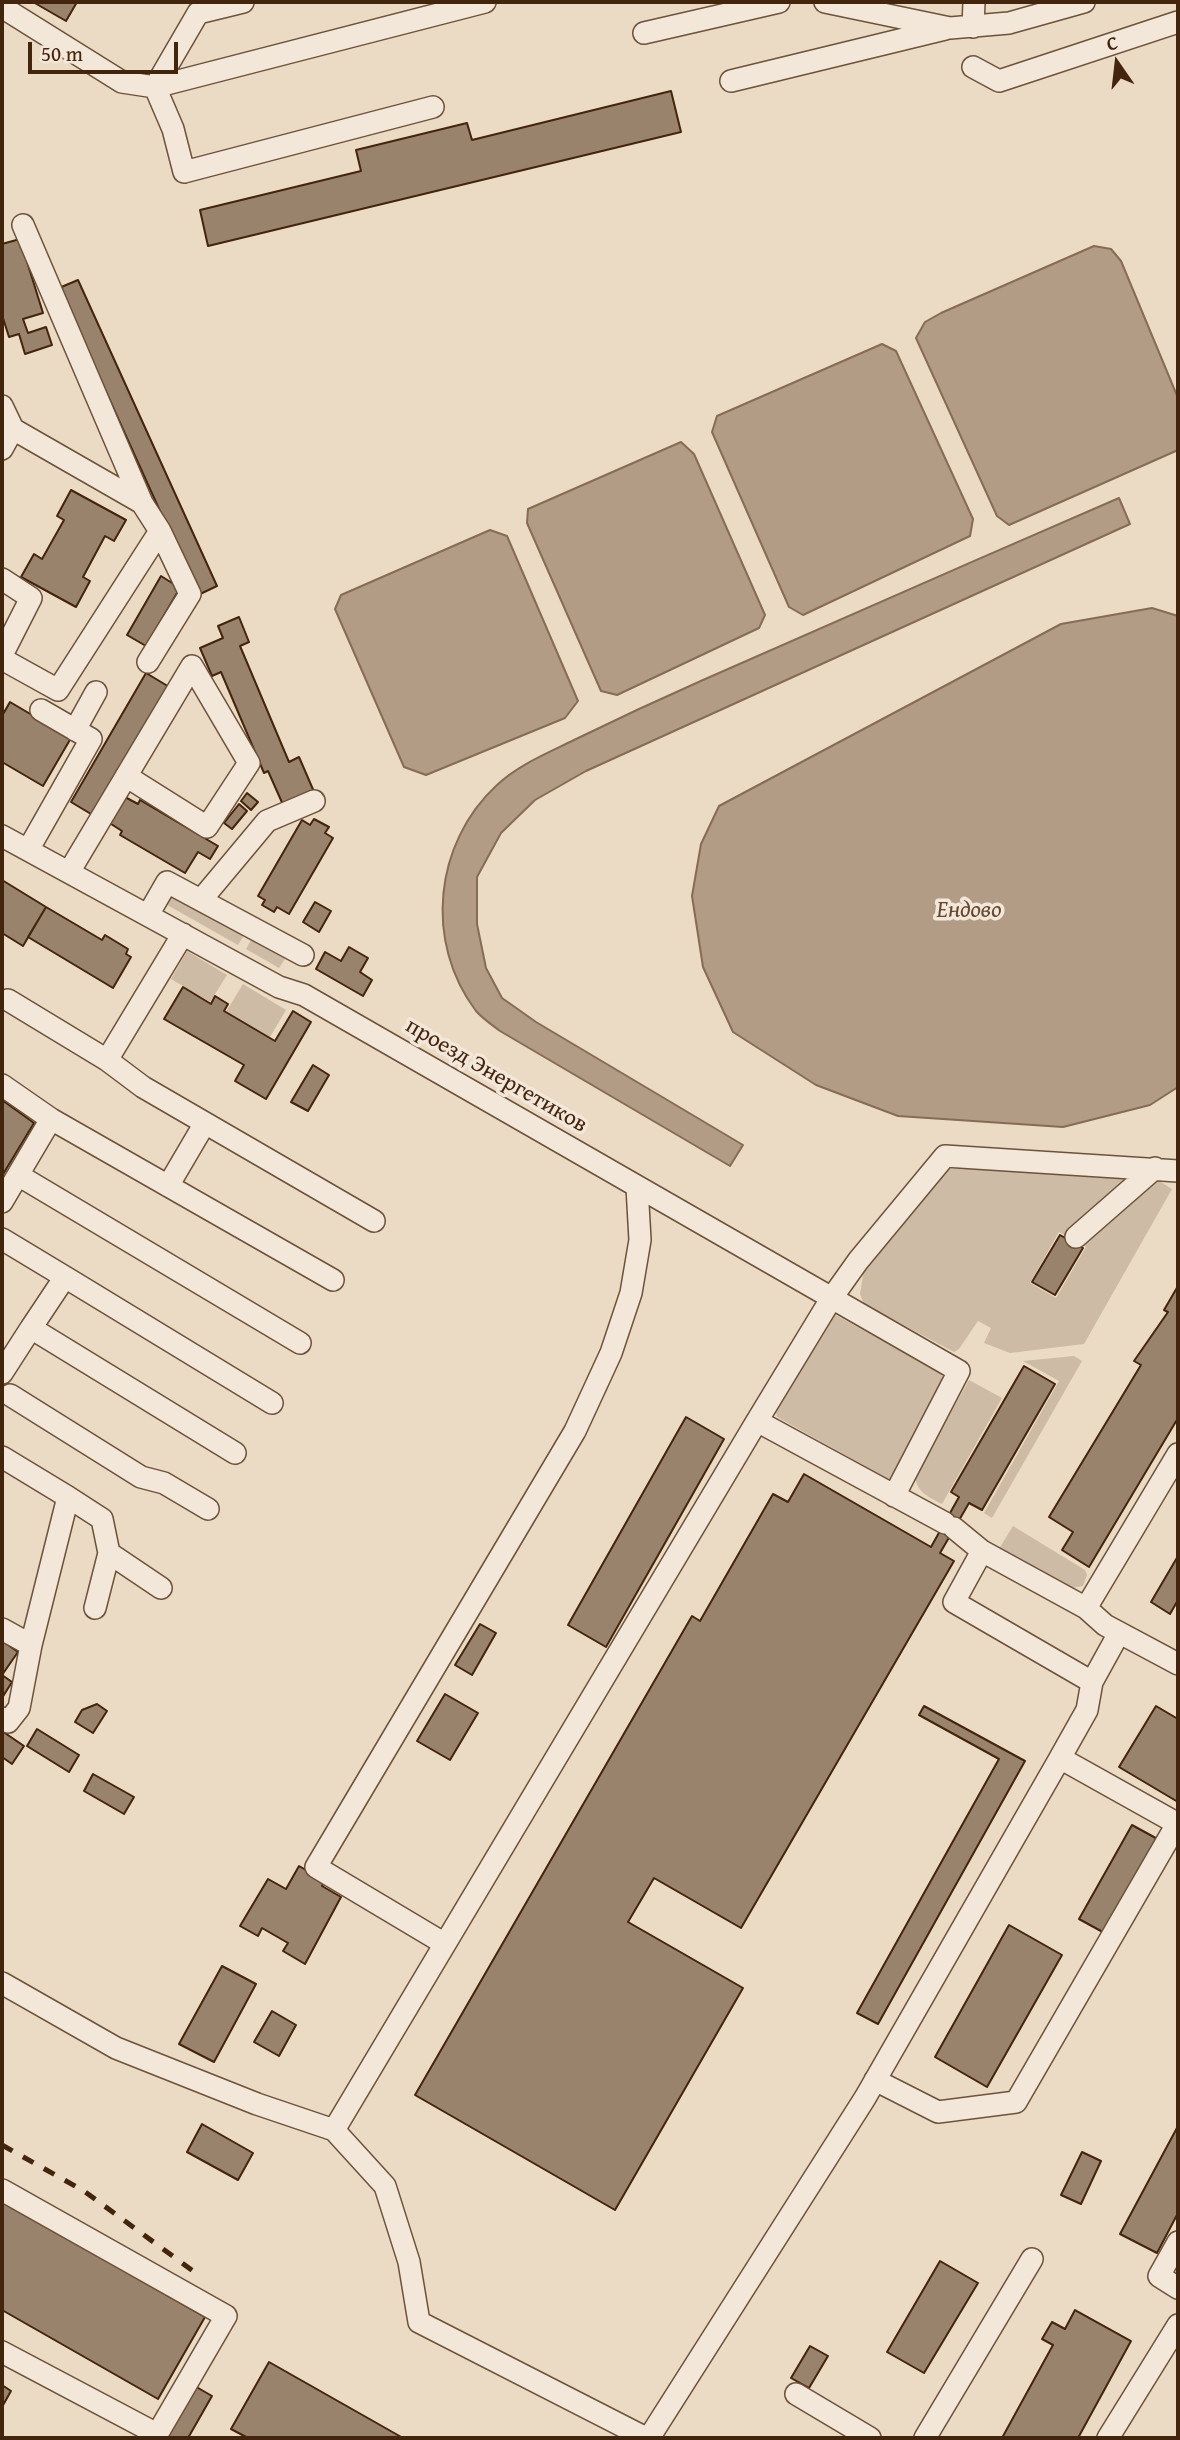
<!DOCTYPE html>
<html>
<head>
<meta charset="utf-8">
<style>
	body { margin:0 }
	#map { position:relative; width:1180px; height:2440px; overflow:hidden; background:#ebdac4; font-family:"Gentium Book Plus",serif }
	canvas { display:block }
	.frame { position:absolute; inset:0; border:4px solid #43240c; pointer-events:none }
	.north { position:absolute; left:1082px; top:28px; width:70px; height:70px; -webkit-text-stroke:5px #f2e7d9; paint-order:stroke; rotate:346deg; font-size:19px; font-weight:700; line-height:28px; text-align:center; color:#43240c }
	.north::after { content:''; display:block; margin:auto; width:24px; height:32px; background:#43240c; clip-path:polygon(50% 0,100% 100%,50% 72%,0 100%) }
	.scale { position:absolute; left:28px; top:42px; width:150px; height:32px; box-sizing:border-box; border:4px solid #43240c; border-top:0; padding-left:9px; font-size:21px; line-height:24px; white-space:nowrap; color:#43240c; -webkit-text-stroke:5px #f2e7d9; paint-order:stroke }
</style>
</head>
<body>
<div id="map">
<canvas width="1180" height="2440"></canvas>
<div class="frame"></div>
<div class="north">С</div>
<div class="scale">50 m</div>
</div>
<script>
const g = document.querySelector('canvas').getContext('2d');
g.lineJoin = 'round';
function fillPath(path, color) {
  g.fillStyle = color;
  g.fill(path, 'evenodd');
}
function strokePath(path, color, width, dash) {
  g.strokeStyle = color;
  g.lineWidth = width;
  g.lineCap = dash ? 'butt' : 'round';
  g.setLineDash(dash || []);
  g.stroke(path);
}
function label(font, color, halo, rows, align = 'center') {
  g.font = font + ' "Gentium Book Plus",serif';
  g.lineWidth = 7;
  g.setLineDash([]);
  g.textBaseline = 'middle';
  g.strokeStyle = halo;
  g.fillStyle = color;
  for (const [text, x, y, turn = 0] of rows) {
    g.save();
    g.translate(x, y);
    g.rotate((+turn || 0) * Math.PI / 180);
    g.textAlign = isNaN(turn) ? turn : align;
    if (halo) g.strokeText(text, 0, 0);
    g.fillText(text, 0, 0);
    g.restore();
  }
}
fillPath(new Path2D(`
	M167 892 244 935 238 945 162 902Z
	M251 940 285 959 279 968 246 949Z
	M187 951 227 975 210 1002 171 979Z
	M243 984 286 1010 270 1037 226 1012Z
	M943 1169 1139 1170 1070 1238 1059 1232 1030 1283 1056 1298 1086 1247 1077 1241 1151 1176 1172 1189 1084 1344 1010 1353 984 1343 991 1328 978 1321 959 1349 954 1352 864 1304 860 1294 864 1269Z
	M832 1313 938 1371 942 1376V1385L890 1480 777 1417 776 1412Z
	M1074 1356 1082 1361 992 1518 984 1513 1059 1381 1023 1361Z
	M969 1380 1002 1398 942 1504C929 1497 914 1491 916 1475Z
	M1013 1526 1085 1570 1087 1575 1083 1586 1067 1589 999 1549Z`), '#cebba5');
const water = new Path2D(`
	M1094 246 1111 249 1121 261 1178 398V450L1009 525 997 516 916 338 925 322 941 313Z
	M882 344 896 351 973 519 970 536 803 615 789 607 712 432 717 416Z
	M681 442 694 454 765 615 759 628 617 695 601 691 527 523 528 509Z
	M1119 498 1130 524 586 771 535 800 501 833 477 877V924L486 968 502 998 536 1022 743 1145 730 1166 500 1031C492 1025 482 1018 476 1011 424 942 434 843 497 785 518 765 548 753 574 740 617 719 660 699 703 680 842 619 980 558 1119 498Z
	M490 530 507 536 578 701 565 718 426 775 404 767 335 609 341 595Z
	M1152 608 1178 616V1087L1150 1105 1063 1127 898 1116 816 1085 733 1032 703 967 692 896 701 844 719 806 1061 624Z`);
fillPath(water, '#b29c85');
strokePath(water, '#866c55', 2);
const building = new Path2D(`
	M33 2H77L66 21Z
	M671 91 681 132 208 246 200 210 361 171 356 150 467 123 472 140Z
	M20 239 43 313 23 319 28 333 46 327 52 345 25 354 19 334 9 337 2 315V244Z
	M78 280 217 586 198 595 59 288Z
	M71 490 126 520 114 541 105 536 83 577 90 581 76 607 21 577 34 554 42 559 64 520 57 516Z
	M161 576 180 588 146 646 127 635Z
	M239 617 249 642 240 646 289 762 299 757 315 794 284 807 268 771 264 773 221 672 212 676 200 648 223 638 218 626Z
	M146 673 171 688 96 817 71 802Z
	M10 702 71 738 43 786 2 762V716Z
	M247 793 258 802 251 810 241 801Z
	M123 796 138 804 140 800 218 846 210 859 198 852 185 873 120 835 122 831 108 822Z
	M239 804 247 811 232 829 224 823Z
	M314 819 329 827 325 833 333 838 289 914 277 907 274 912 262 905 265 900 258 896 302 820 310 825Z
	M2 880 46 907 23 946 2 933Z
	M315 902 331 911 319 932 303 922Z
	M46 907 102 940 105 935 128 949 126 954 131 957 113 988 28 937Z
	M349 947 368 958 360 972 372 980 363 996 316 969 325 952 341 961Z
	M183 987 211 1004 215 996 228 1004 224 1011 275 1041 293 1011 311 1022 266 1099 235 1081 244 1065 164 1019Z
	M313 1065 329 1075 308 1111 291 1102Z
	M2 1100 34 1123 2 1176Z
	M1060 1235 1083 1248 1055 1295 1032 1282Z
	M1178 1286V1418L1089 1567 1062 1550 1073 1532 1049 1517 1141 1365 1134 1361 1168 1312 1164 1310Z
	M1024 1366 1055 1384 982 1510 969 1503 940 1553 954 1561 741 1928 654 1878 628 1922 743 1988 615 2210 415 2095 692 1616 700 1621 773 1494 788 1502 804 1474 931 1547 959 1497 951 1492Z
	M686 1417 724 1439 606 1647 568 1625Z
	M1178 1556V1600L1170 1614 1151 1602Z
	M480 1624 496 1633 472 1675 455 1665Z
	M4 1642 18 1652 2 1675 12 1682 2 1698V1646Z
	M445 1694 478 1713 450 1760 417 1741Z
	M97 1704 107 1711 93 1733 75 1722 82 1710Z
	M924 1706 1025 1761 878 2024 857 2013 999 1759 919 1715Z
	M1156 1706 1178 1719V1802L1119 1767Z
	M37 1729 79 1755 69 1772 27 1746Z
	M2 1731 24 1746 12 1764 2 1757Z
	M93 1774 134 1797 124 1814 84 1791Z
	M1132 1825 1163 1842 1110 1936 1079 1919Z
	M299 1866 325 1881 322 1886 341 1897 305 1964 283 1951 288 1943 262 1928 258 1936 240 1926 268 1879 286 1889Z
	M1009 1925 1062 1955 987 2087 935 2057Z
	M222 1966 256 1984 214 2062 179 2044Z
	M272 2011 296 2025 279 2056 254 2042Z
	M202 2124 253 2153 238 2180 187 2152Z
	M1178 2126V2213L1157 2253 1120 2234Z
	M1082 2152 1101 2161 1081 2204 1061 2195Z
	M2 2201 205 2317 158 2399 2 2310Z
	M940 2261 978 2283 924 2373 887 2352Z
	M1075 2310 1131 2341 1078 2438H1002L1053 2345 1042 2339 1052 2322 1065 2329Z
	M810 2346 828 2356 809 2388 791 2378Z
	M269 2362 403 2438H248L231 2429Z
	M2 2385 11 2391 2 2407Z
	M193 2385 212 2396 188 2438H163Z`);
fillPath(building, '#9a836c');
strokePath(building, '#43240c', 2);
const minor = new Path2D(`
	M243 2 198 13 155 87 173 129 184 172 433 107
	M825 2 950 28 1009 23 1084 2
	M2 7 122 82 155 87 485 2
	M973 27 974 2
	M644 33 779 2
	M973 67 999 81 1178 22
	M731 81 945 29
	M23 225 142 503
	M2 406 13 429 2 449
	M2 579 31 598 2 655
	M2 659 58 690 160 531 142 503 13 429
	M148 662 190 594 160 531
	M75 730 96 692
	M2 836 279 987 304 995 959 1371 894 1496
	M28 850 91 739 41 710
	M69 872 192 666 249 763 207 827 126 776
	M201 900 267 821 314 801
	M148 915 167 882 303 955
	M8 1000 107 1060 183 934
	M107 1060 143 1087 374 1221
	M2 1085 51 1119 2 1202
	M51 1119 333 1280
	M18 1175 300 1343
	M168 1186 205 1123
	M1076 1237 1155 1168
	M2 1239 65 1277
	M31 1328 65 1277 272 1403
	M2 1373 31 1328 235 1453
	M10 1395 141 1477 164 1483 208 1509
	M2 1457 68 1497 31 1645
	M68 1497 102 1519 109 1553 95 1608
	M945 1523 757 1421 831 1299 858 1261 945 1156 1178 1171
	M954 1528 982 1551 954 1602 1092 1682 1087 1710 1060 1758 1178 1824
	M982 1551 1086 1608 1178 1454
	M109 1553 161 1588
	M1086 1608 1105 1625 1178 1664
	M2 1629 31 1645 19 1708 8 1722 2 1718
	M1092 1682 1119 1633
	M445 1944 316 1867 575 1431 611 1353 631 1293 640 1240 637 1187
	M2 1983 116 2048 257 2104 334 2130 385 2186 409 2262 419 2322 646 2438
	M875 2080 938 2112 1016 2102 1177 1824
	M334 2130 757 1421
	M2 2190 226 2316 155 2438
	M1178 2242 1159 2276 1178 2288
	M2 2352 157 2434
	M796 2394 870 2438
	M649 2438 865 2098 1060 1758
	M925 2438 1032 2259
	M1108 2438 1178 2325`);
strokePath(minor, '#6d523a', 24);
strokePath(minor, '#f2e7d9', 21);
strokePath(new Path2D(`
	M2 2145 84 2191 193 2271`), '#43240c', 5, [12, 12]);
label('23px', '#43240c', '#f2e7d9', [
	["проезд Энергетиков",496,1076,30]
]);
label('italic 24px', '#644830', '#f2e7d9', [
	["Ендово",969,911]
]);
</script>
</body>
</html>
